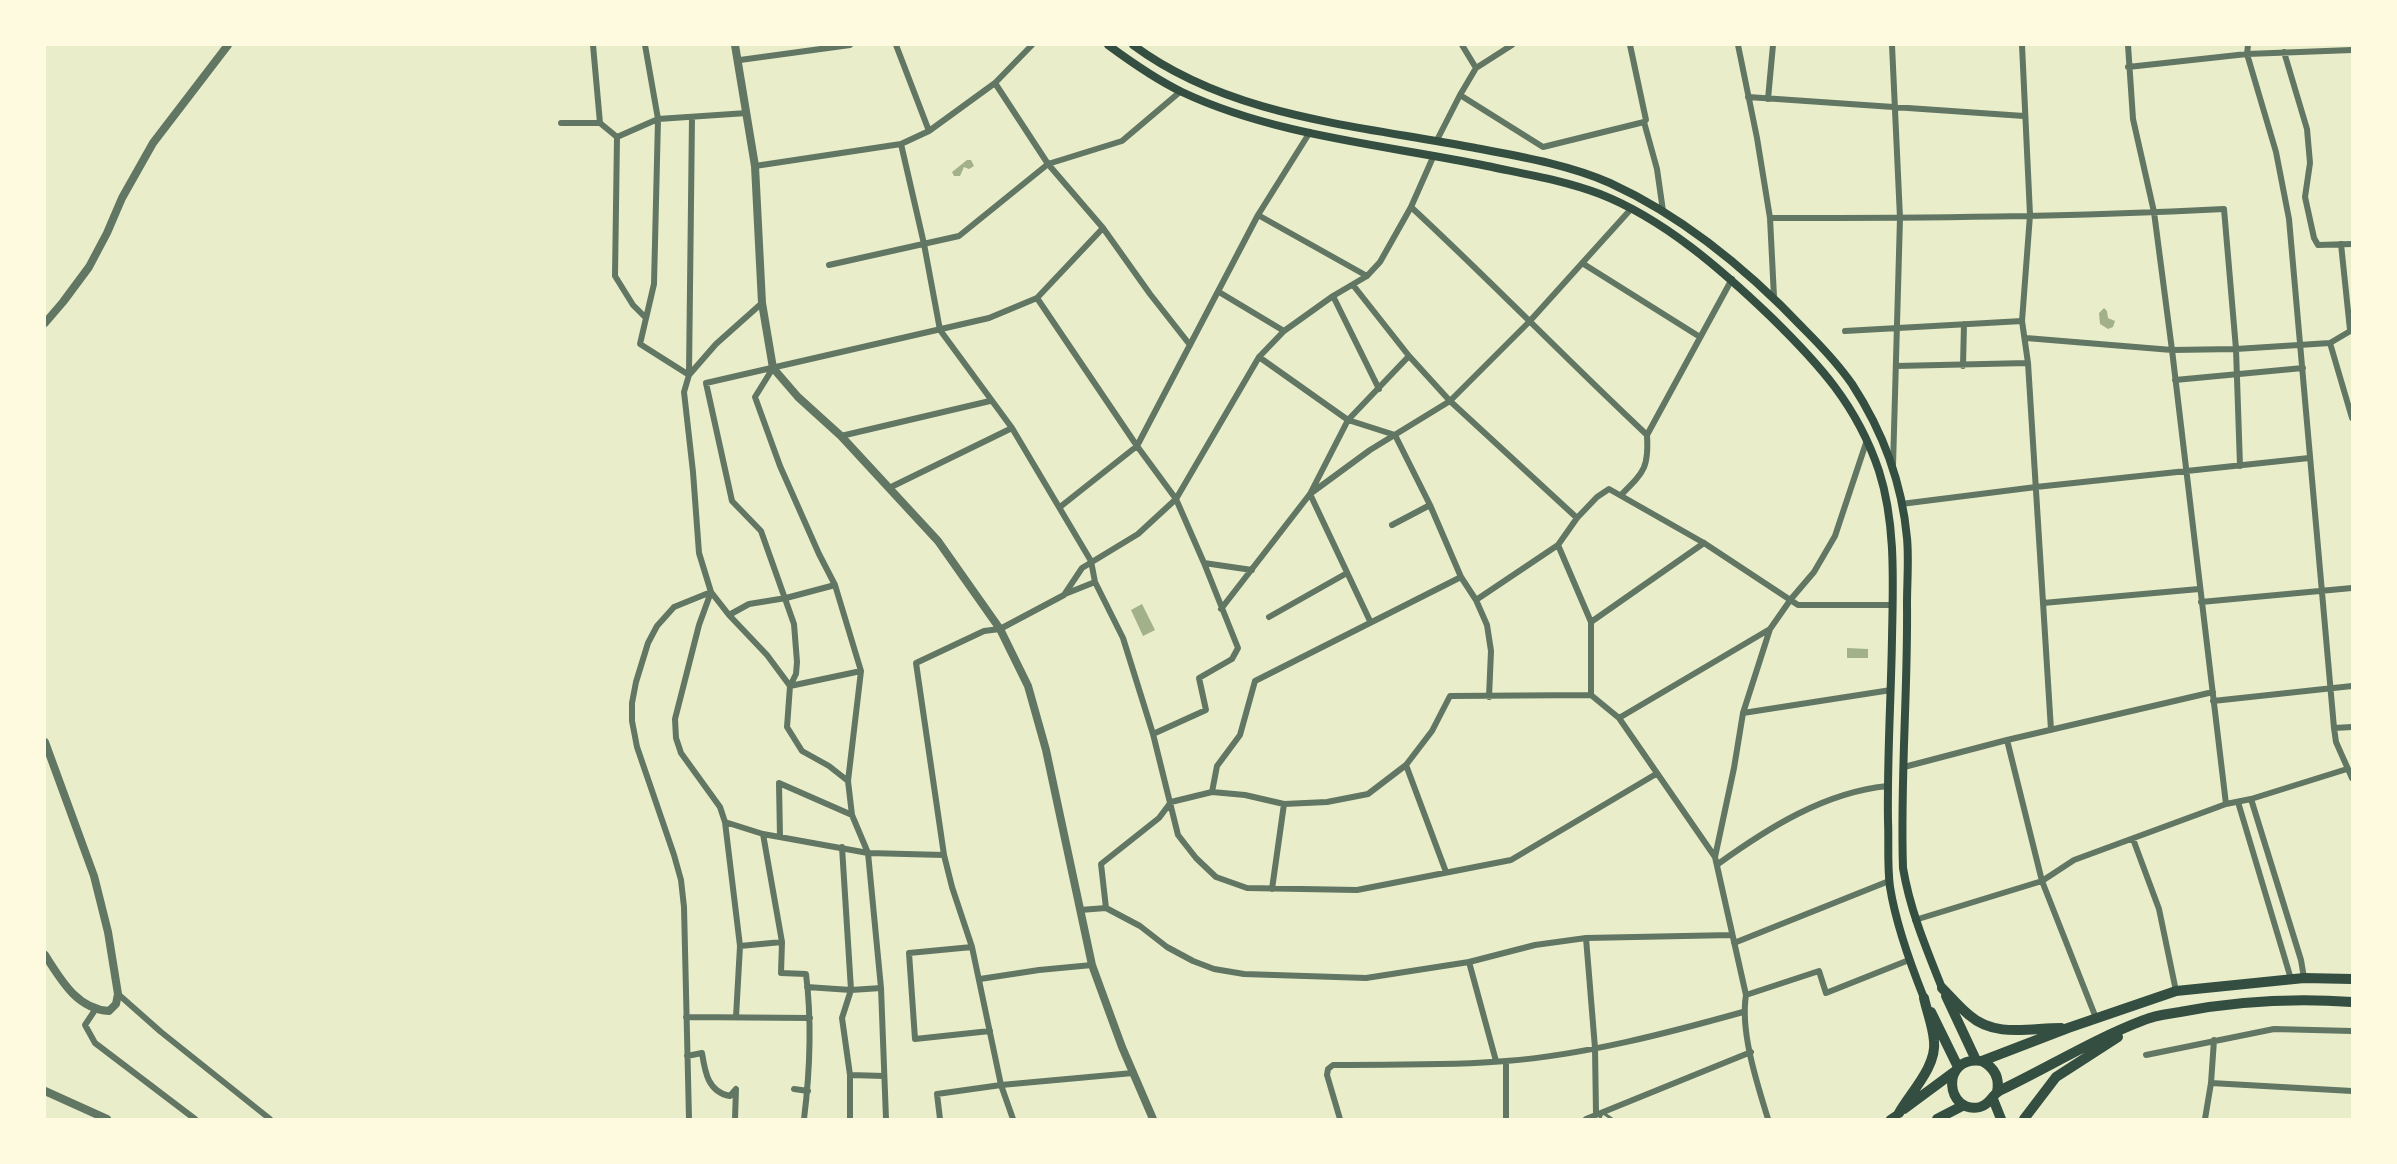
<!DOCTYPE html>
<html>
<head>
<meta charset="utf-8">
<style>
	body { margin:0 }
	#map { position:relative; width:2397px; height:1164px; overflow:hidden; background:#e9edc9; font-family:"Work Sans",sans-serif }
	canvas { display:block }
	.frame { position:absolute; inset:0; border:46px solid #fefae0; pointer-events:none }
</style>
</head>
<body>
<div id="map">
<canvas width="2397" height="1164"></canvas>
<div class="frame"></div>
</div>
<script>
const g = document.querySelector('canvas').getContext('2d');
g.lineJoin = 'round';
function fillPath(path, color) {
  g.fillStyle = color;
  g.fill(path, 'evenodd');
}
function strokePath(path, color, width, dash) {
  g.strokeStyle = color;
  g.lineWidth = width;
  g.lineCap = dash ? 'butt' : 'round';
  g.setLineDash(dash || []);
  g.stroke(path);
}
fillPath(new Path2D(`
	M967 160H971L974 166 969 169 964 167 960 176H954L952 172Z
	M2104 308 2107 311 2108 318 2115 321 2113 327 2108 329 2100 324 2099 313Z
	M1142 604 1155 630 1143 636 1131 610Z
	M1847 648 1868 649V658H1847Z`), '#a3b18a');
strokePath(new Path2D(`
	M1600 1119 1602 1112 1612 1119`), '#617663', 3);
strokePath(new Path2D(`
	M593 45 600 123
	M645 45 658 119 654 284 640 344 689 375
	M896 45 929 131
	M1462 45 1476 68
	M1630 45 1646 120 1644 122 1657 169 1663 211
	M1738 45 1757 138 1770 218 1774 297
	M1892 45 1900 218 1893 466
	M2022 45 2030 215 2022 321 2028 363 2051 730
	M2128 45 2133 119 2154 212 2172 350 2226 804
	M2248 45 2247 54 2276 152 2289 219 2334 728 2336 742 2352 778
	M2284 52 2307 129 2310 163 2305 197 2314 238 2318 245 2352 244
	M740 60 850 45
	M2128 67 2247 54 2352 50
	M995 83 1048 164 1103 228 1150 294 1190 345
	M1460 95 1543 147 1644 122
	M1748 97 2024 116
	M1768 99 1773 45
	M561 123H600L617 137 658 119 747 113
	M617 137 615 276 633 305 645 317
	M1437 140 1460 95 1476 68 1512 45
	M901 144 924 244 940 330 1012 428 1091 561 1095 582
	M755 166 901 144 929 131 995 83 1032 45
	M1411 207C1491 281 1567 360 1647 435
	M1258 215 1367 276
	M1770 218C1921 218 2073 217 2224 209L2236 349 2240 466
	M2341 244 2350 330
	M1582 263 1700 337
	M829 265 959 236 1048 164 1122 141 1181 91
	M1353 285 1409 356 1450 401 1577 518
	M1219 292 1284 331
	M1333 296 1379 389
	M1037 298 1137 446 1176 499 1204 563
	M762 303 716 344 689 375 684 392 693 472 699 553 711 592 729 615 767 655 790 686 787 727 802 751 829 766 848 781
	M1845 331 2022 321
	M2026 338 2172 350 2236 349 2330 343 2352 330
	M2330 343 2352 418
	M1259 357 1348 420 1395 435
	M1896 366 2028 363
	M1963 366 1964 324
	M773 368 755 397 780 466 819 554 835 585 861 671 848 781 852 815 868 853 881 988 886 1119
	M689 374 692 117
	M2175 380 2303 368
	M1395 435 1430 505 1461 577 1476 600 1487 625 1491 651 1489 697
	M841 436 990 401
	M889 488 1012 428
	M1310 494 1370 450 1450 401 1529 322 1631 209
	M1310 494 1370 621
	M1621 495C1644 472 1649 468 1647 435L1732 279
	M1901 504 2036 487 2309 458
	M1060 507 1137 446 1258 215 1310 132
	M1392 525 1430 505
	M1558 545 1591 622V695
	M711 592 699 625 675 719 676 738 681 753 720 807 725 822 740 946 736 1017
	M1065 594 1095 582 1123 638 1153 734 1178 835 1196 858 1216 877 1247 888 1357 890 1511 860 1656 774
	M1476 600 1558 545 1577 518 1597 497 1609 489 1704 543 1798 605H1893
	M2201 602 2352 588
	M2043 603 2199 589
	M1221 609 1310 494 1348 420 1409 356
	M729 615 749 604 786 598 835 585
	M1269 617 1347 573
	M1591 622 1704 543
	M790 686 796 674 797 662 794 624 761 531 732 501 706 383 989 318 1037 298 1103 228
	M790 686 861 671
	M2213 701 2352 686
	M1743 713 1891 690
	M1619 718 1770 629
	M2334 728 2352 727
	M1153 734 1206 710 1199 678 1232 659 1238 648 1204 563 1252 570
	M2007 740 2042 881 2096 1018
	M1406 765 1446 872
	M1904 767 2007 740 2213 692
	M1212 792 1217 766 1240 735 1255 681 1461 577
	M2251 799 2347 769
	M2238 802 2291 979
	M725 822 763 834 868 853 944 855
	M763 834 782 942 781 973 806 974C812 1022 810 1071 804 1119
	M780 837 779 783 852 815
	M2133 839 2159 909 2176 991
	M842 847 851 990 842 1018 850 1075V1119
	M1718 864C1768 828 1825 792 1888 786
	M1272 889 1284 804
	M1106 908 1101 864 1159 818 1171 802 1212 792 1245 795 1284 804 1327 802 1368 794 1406 765 1432 731 1450 696 1591 695 1619 718 1715 857
	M1106 908 1140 926 1167 947 1193 961 1214 969 1244 974 1366 978 1469 962 1535 945 1586 938 1732 935
	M1080 910 1106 908
	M1915 920 2042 881 2074 860 2226 804 2251 799 2301 960 2304 978
	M1586 938 1595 1048 1596 1114
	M1734 943 1889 881
	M740 946 782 942
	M972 947 909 953 915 1039 990 1031
	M1469 962 1496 1061
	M980 979 1039 970 1092 965
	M807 987 851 990 881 988
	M118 994 161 1032 270 1119
	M1746 995 1819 971 1826 993 1909 960
	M95 1010 85 1025 95 1043 195 1119
	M686 1017 810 1018
	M2146 1055 2274 1029 2352 1031
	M687 1056 702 1053C705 1072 708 1092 730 1096L736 1089 735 1119
	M1506 1061V1119
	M850 1075 884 1076
	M2211 1083 2352 1091
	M794 1089 808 1091
	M689 1119 684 907 681 880 674 855 637 747 632 721V703L636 682 648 643 657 626 674 607 711 592
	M940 1119 937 1094 1001 1085 1133 1073
	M1013 1119 1001 1085 972 947 952 887 944 855 916 663 984 631 1000 629 1064 595 1082 568 1138 534 1176 499 1259 357 1284 331 1333 296 1367 276 1380 262 1411 207 1434 155
	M1340 1119 1327 1075 1328 1069 1333 1065C1390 1064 1449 1066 1506 1061 1584 1055 1668 1033 1743 1012
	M1586 1119 1751 1052
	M1768 1119C1757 1083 1740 1032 1746 995L1715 857 1734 768 1743 713 1770 629 1791 599 1814 572 1835 536 1867 440
	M2205 1119 2211 1083 2214 1040`), '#617663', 6);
strokePath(new Path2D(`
	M735 45 755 166 762 303 773 368 798 397 841 436 938 541 1000 629 1028 686 1046 750 1092 965 1122 1047 1153 1119
	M45 323 63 302 89 267 107 233 122 198 153 143 228 45
	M45 742 94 876 108 932 118 994 116 1004 109 1011C77 1009 61 980 45 955
	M45 1091 107 1119`), '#617663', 8);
strokePath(new Path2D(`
	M1108 45C1131 62 1155 79 1182 92 1275 136 1386 145 1487 166 1525 174 1563 180 1600 194 1664 219 1722 270 1771 317 1819 364 1857 405 1879 471 1896 524 1893 583 1892 638 1891 699 1887 760 1888 821 1889 842 1887 865 1890 887 1896 925 1910 963 1924 998
	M1133 45C1230 117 1355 125 1470 147 1517 156 1567 164 1610 183 1684 217 1749 271 1804 329 1821 346 1838 364 1852 384 1882 430 1902 483 1907 538 1909 559 1907 582 1907 604 1908 692 1900 780 1903 868 1910 910 1926 948 1942 988
	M1890 1119 1899 1113`), '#344e41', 8);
strokePath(new Path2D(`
	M1942 988C1951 997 1959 1007 1969 1015 1995 1038 2030 1028 2061 1028
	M1946 996 1976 1060
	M1931 1012 1958 1067
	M1982 1061 2068 1028 2176 991 2304 978 2352 979
	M1997 1092C2000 1078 1995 1068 1982 1061 1939 1055 1946 1115 1980 1107 1991 1104 1992 1094 2001 1090 2049 1067 2094 1039 2144 1020 2155 1015 2168 1014 2180 1012 2237 1001 2294 998 2352 1002
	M1993 1099 2001 1119
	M1904 1109 1954 1072
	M1899 1113C1911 1092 1937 1066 1934 1041 1933 1026 1927 1012 1924 998
	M1937 1119 1964 1105
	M2024 1119 2056 1077 2118 1037`), '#344e41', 10);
</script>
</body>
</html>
